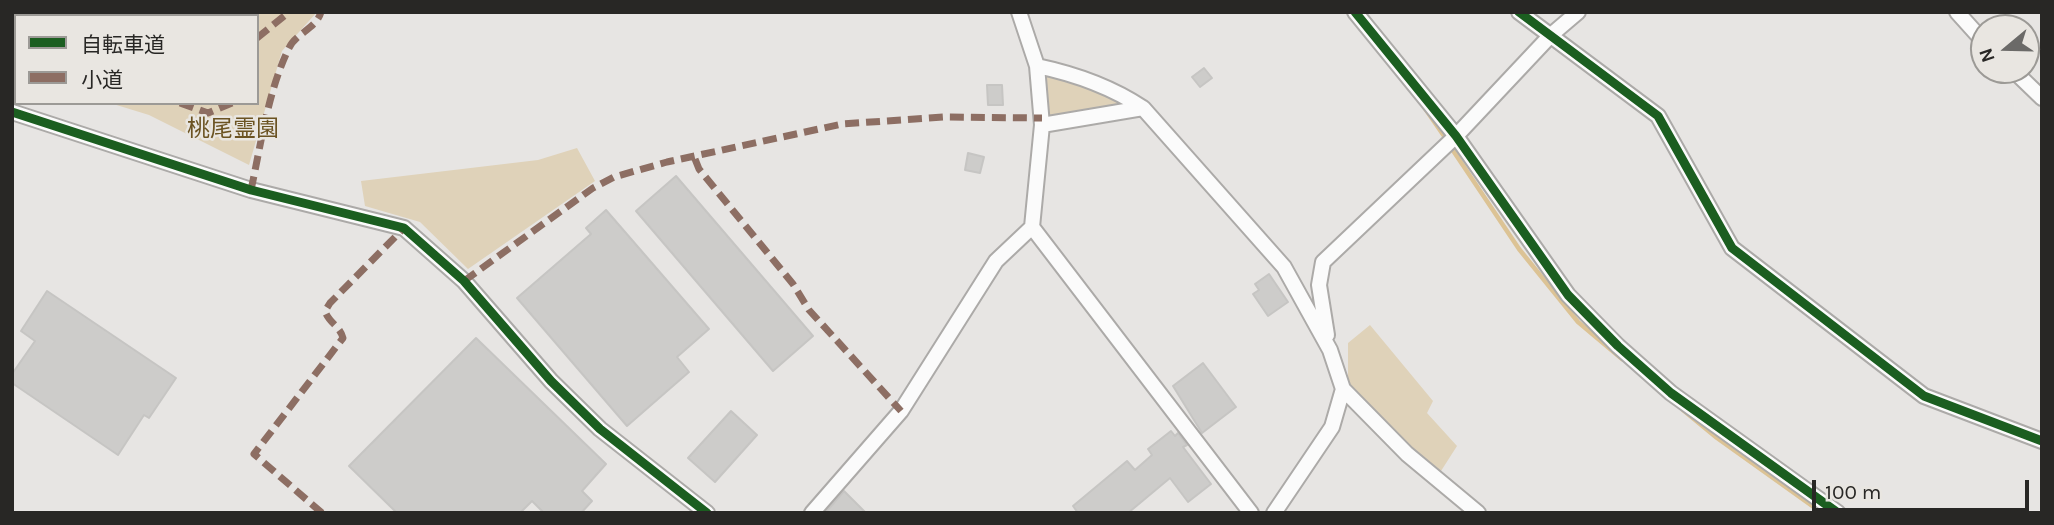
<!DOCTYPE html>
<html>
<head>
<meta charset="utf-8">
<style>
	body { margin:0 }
	#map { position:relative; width:2054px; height:525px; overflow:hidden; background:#e7e5e3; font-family:Karla,"Noto Sans JP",sans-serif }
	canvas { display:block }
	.frame { position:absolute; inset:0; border:14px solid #282725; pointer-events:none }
	.legend { position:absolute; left:14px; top:14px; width:245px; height:91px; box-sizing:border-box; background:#e9e6e1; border:2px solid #9c9a96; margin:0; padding:9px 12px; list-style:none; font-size:21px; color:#282725 }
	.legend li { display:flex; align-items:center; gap:14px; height:35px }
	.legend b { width:35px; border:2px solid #9c9a96 }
	.north { position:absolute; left:1970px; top:14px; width:70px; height:70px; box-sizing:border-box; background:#e9e6e1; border:2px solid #9c9a96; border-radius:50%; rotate:251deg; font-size:19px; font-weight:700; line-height:28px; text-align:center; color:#282725 }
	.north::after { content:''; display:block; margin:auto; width:24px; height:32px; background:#6b6a68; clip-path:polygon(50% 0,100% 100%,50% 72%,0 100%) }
	.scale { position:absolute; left:1812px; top:480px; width:217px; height:32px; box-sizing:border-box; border:4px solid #282725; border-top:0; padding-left:9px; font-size:21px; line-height:24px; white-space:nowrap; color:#282725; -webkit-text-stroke:5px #e9e6e1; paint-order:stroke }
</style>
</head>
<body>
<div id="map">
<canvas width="2054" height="525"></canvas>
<div class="frame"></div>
<ul class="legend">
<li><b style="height:9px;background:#1b5e20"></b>自転車道</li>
<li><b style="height:9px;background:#8d6e63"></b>小道</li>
</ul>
<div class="north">N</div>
<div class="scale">100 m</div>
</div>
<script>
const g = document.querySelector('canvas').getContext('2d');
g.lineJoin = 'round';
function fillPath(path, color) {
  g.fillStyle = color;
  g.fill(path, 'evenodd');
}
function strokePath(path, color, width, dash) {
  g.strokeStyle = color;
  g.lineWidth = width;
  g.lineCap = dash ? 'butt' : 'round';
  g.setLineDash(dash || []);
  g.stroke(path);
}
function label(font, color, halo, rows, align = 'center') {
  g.font = font + ' Karla,"Noto Sans JP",sans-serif';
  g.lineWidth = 5;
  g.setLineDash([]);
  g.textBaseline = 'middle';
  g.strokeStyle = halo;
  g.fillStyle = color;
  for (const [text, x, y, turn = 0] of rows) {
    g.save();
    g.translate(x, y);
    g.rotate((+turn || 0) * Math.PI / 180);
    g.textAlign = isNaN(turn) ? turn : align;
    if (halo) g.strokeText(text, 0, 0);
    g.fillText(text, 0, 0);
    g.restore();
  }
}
fillPath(new Path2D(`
	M12 12H317L282 51 249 165 149 115 110 103H257V16H16V76L12 75Z
	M1055 74 1130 105 1045 119 1042 75Z
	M577 148 595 181 468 269 420 222 365 206 361 181 538 160Z
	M1370 325 1433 401 1427 413 1457 446 1441 471 1348 395V343Z`), '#dfd2b9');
strokePath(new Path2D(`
	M1424 107 1444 136
	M1452 149 1519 249 1578 322 1622 359
	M1683 410 1717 438 1822 513`), '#dcc395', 4.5);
const building = new Path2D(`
	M1204 68 1212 78 1200 87 1192 77Z
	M987 85H1002L1003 105H988Z
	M968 153 984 157 980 173 965 170Z
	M676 176 813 336 773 371 636 211Z
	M606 210 709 329 677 357 689 372 627 426 517 298 591 234 586 228Z
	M1269 274 1288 302 1268 316 1253 294 1259 290 1255 284Z
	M47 291 176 378 149 418 144 415 118 455 12 383V374L35 341 21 331Z
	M476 338 606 464 582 491 592 501 581 513H544L532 501 520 513H397L349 466Z
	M1203 363 1236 407 1202 433 1173 386Z
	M731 411 757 435 715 482 688 458Z
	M1171 431 1175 436 1178 433 1187 445 1183 447 1211 484 1188 502 1170 478 1128 513H1078L1073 506 1127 461 1135 470 1152 455 1148 449Z
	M844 491 866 513H825Z`);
fillPath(building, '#cdccca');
strokePath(building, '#c6c5c3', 2);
const minor = new Path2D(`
	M1355 12 1456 136 1568 295 1618 346 1671 393 1838 513
	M1519 12 1658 116 1732 248 1924 396 2042 441
	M1957 12 1984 42
	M12 17 25 12
	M1037 66C1075 74 1110 86 1143 108
	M2013 70 2042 98
	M12 112 251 190 404 228 464 281 551 381 600 429 707 513
	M1042 125 1143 108 1284 267 1330 350 1343 389 1407 454 1478 513
	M1032 227 1251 513
	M1327 335 1319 285 1323 262 1456 136 1551 35 1578 12
	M812 513 901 411 996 261 1032 227 1042 125 1037 66 1019 12
	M1274 513 1332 427 1343 389`);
strokePath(minor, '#acaaa8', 18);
strokePath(minor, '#fbfbfb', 14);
strokePath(new Path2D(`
	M24 13 25 16
	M257 38 289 12
	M12 55H16
	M180 103 208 113 232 103
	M695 159 699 169 793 284 809 310 901 411
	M251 190C261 144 268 91 289 48 296 33 316 29 321 12
	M464 281 593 188 614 177 667 162 842 124 944 117 1042 118
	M322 513 254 454 343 338C340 326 329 323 325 311L330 303 404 228`), '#8d6e63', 7, [14, 7]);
strokePath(new Path2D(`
	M1355 12 1456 136 1568 295 1618 346 1671 393 1838 513
	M1519 12 1658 116 1732 248 1924 396 2042 441
	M12 112 251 190 404 228 464 281 551 381 600 429 707 513`), '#1b5e20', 9);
label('23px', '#6b5322', '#e9e6e1', [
	["桃尾霊園",233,129]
]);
</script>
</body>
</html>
